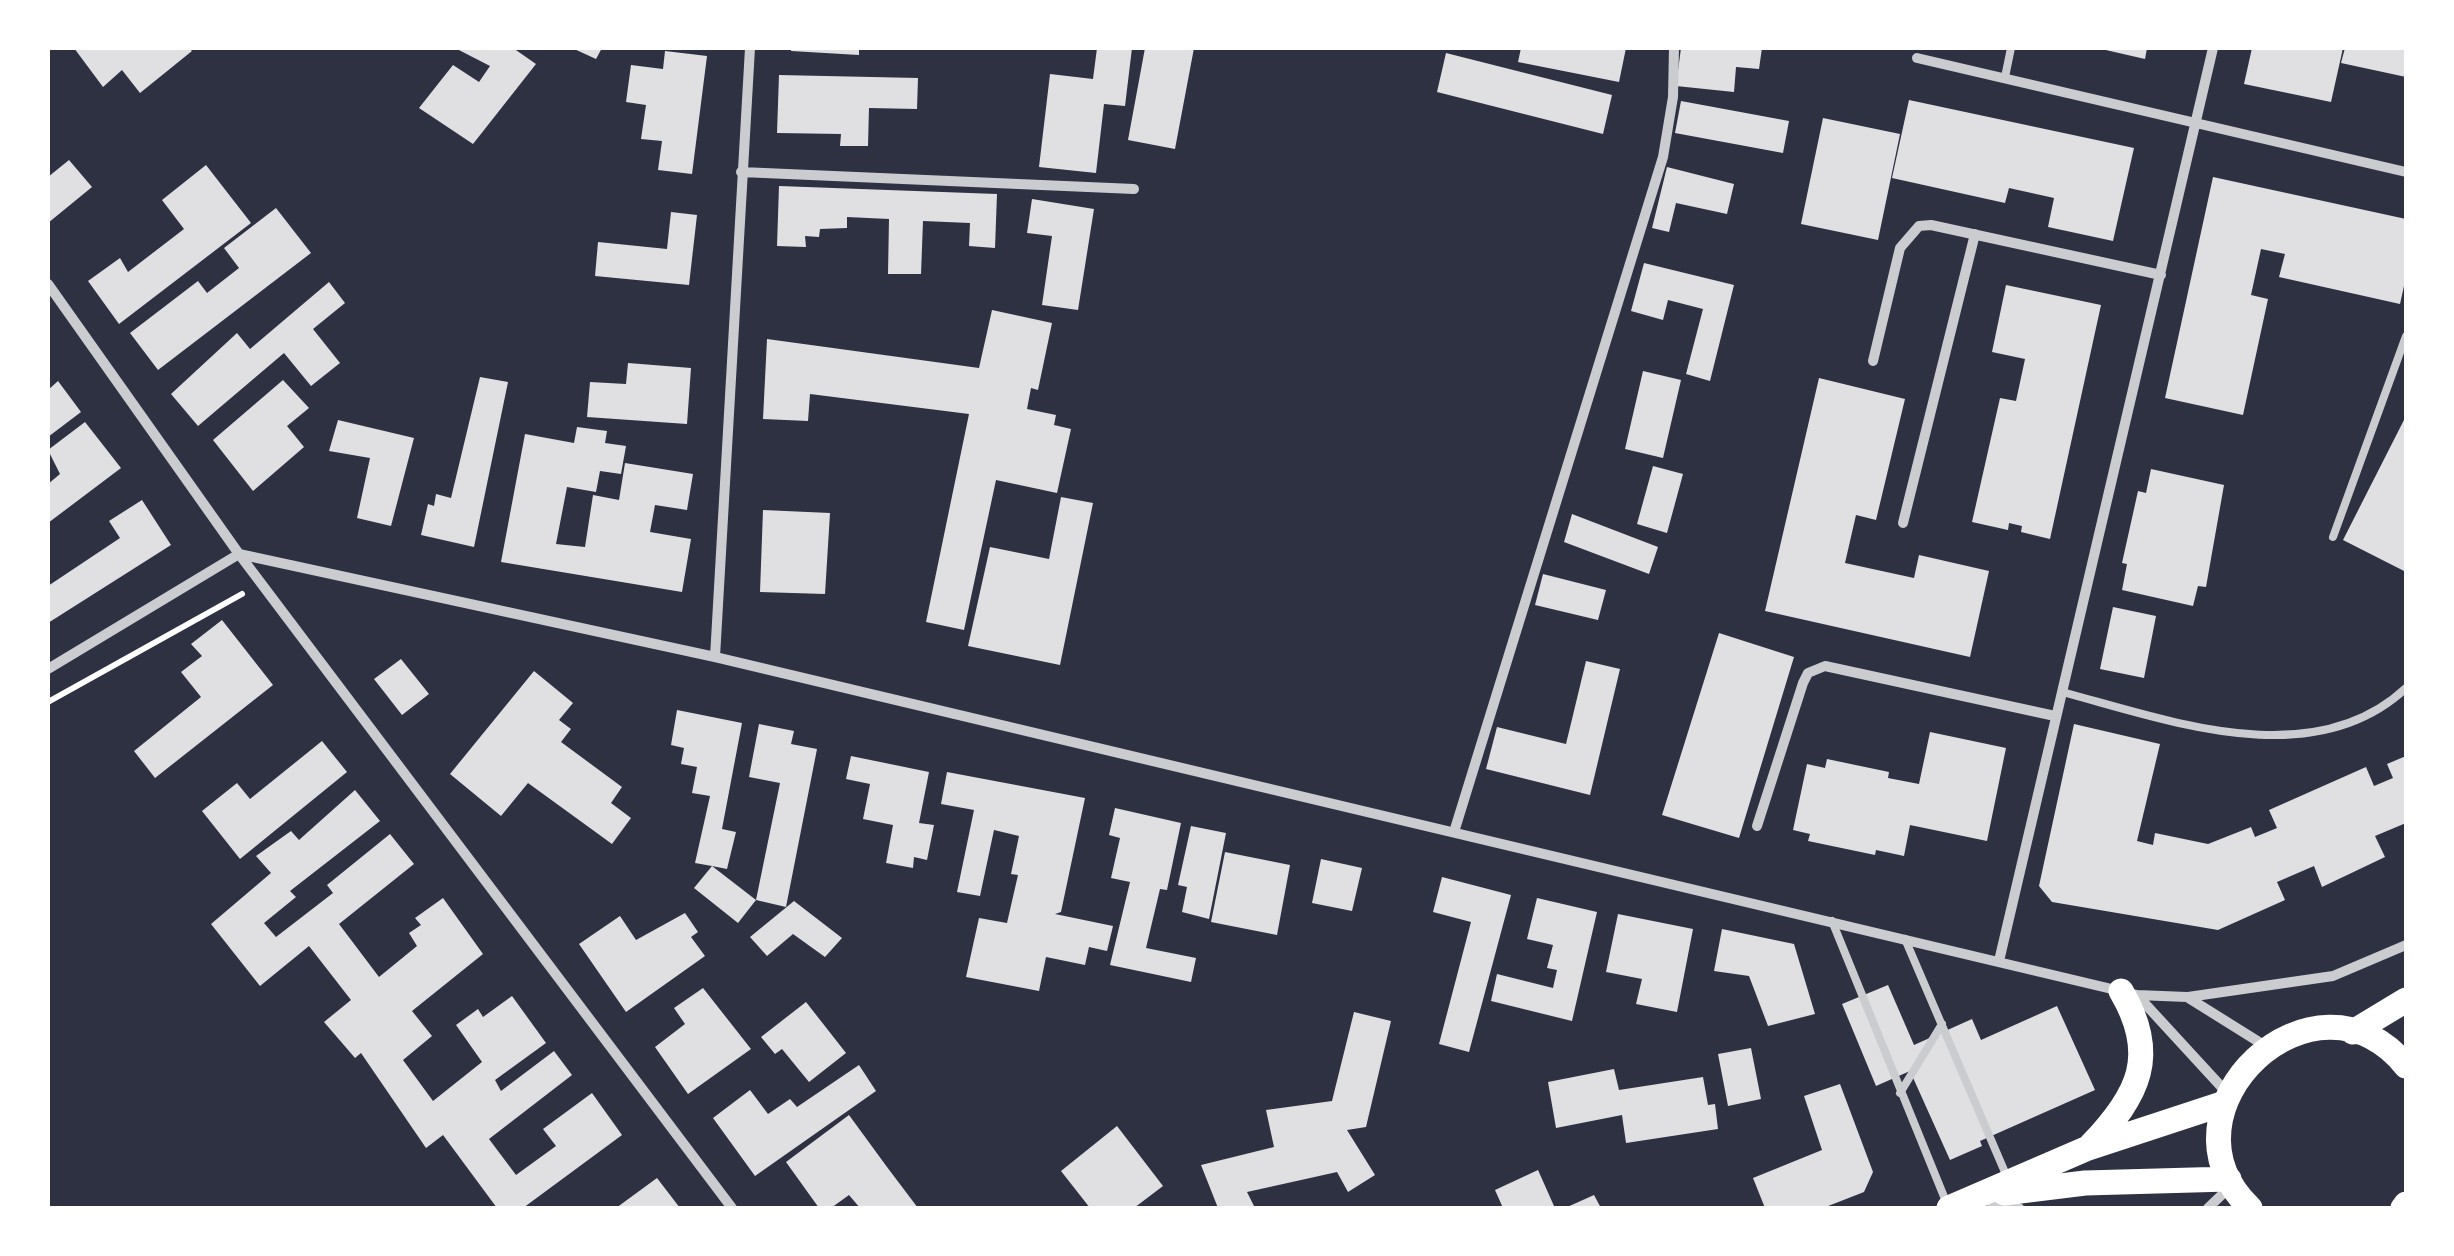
<!DOCTYPE html>
<html>
<head>
<meta charset="utf-8">
<style>
	body { margin:0 }
	#map { position:relative; width:2454px; height:1256px; overflow:hidden; background:#2d3142; font-family:"Playfair Display",serif }
	canvas { display:block }
	.frame { position:absolute; inset:0; border:50px solid #fff; pointer-events:none }
</style>
</head>
<body>
<div id="map">
<canvas width="2454" height="1256"></canvas>
<div class="frame"></div>
</div>
<script>
const g = document.querySelector('canvas').getContext('2d');
g.lineJoin = 'round';
function fillPath(path, color) {
  g.fillStyle = color;
  g.fill(path, 'evenodd');
}
function strokePath(path, color, width, dash) {
  g.strokeStyle = color;
  g.lineWidth = width;
  g.lineCap = dash ? 'butt' : 'round';
  g.setLineDash(dash || []);
  g.stroke(path);
}
fillPath(new Path2D(`
	M74 48H189L192 51 140 93 122 70 103 87Z
	M455 48H513L536 64 473 144 419 108 453 65 479 82 490 66Z
	M572 48H602L596 59Z
	M791 48H859V55L791 51Z
	M1097 48H1132L1125 106 1104 104 1096 173 1039 167 1050 74 1093 79Z
	M1145 48H1194L1175 149 1128 140Z
	M1521 48H1626L1619 82 1518 62Z
	M1681 48H1762L1759 69 1736 67 1734 92 1676 86Z
	M2097 48H2147L2145 59Z
	M2252 48H2343L2331 102 2244 84Z
	M2345 48H2406V77L2341 63Z
	M665 51 707 56 692 174 658 170 662 141 641 139 646 105 626 102 631 65 663 69Z
	M1446 53 1612 95 1603 134 1437 92Z
	M779 75 918 78 917 109 869 108 868 146H840L841 134 777 133Z
	M1909 100 2134 148 2113 241 2048 227 2054 198 2009 188 2005 203 1892 178Z
	M1681 101 1789 121 1783 153 1675 133Z
	M1823 118 1900 134 1878 240 1801 224Z
	M69 160 92 187 48 223V177Z
	M206 165 251 223 119 324 88 281 120 258 128 272 184 229 162 200Z
	M1667 167 1734 184 1727 214 1676 203 1669 232 1652 228Z
	M2213 177 2406 219V277L2400 304 2279 277 2285 254 2261 249 2251 295 2268 299 2243 415 2165 398Z
	M779 186 997 194 995 248 969 246 970 223 923 221 921 274H888L889 219 847 217V228L820 229 819 237 805 236 806 247 777 246Z
	M1032 199 1094 209 1078 310 1042 305 1052 236 1027 233Z
	M276 208 311 253 158 370 130 333 198 281 207 293 239 268 224 248Z
	M671 212 697 215 689 285 595 276 598 242 667 249Z
	M1644 263 1734 285 1710 381 1686 374 1703 309 1668 300 1663 320 1631 311Z
	M329 282 345 303 313 329 340 363 311 386 284 353 198 426 171 394 237 333 250 349Z
	M2006 285 2101 305 2050 539 2021 532 2022 526 2009 523 2008 530 1972 522 2000 398 2016 401 2025 359 1992 352Z
	M992 310 1052 323 1038 390 1031 388 1027 409 1056 415 1054 425 1071 429 1057 493 996 480 964 630 926 622 969 414 810 394 808 421 763 419 767 339 979 368Z
	M628 363 691 368 687 424 587 417 590 382 626 384Z
	M1643 371 1681 380 1663 458 1625 449Z
	M480 377 508 382 474 547 421 535 428 504 434 506 436 494 451 498Z
	M1819 378 1905 399 1876 520 1856 515 1845 563 1914 578 1919 555 1989 571 1970 657 1765 611Z
	M283 380 309 408 287 426 304 447 253 491 213 440Z
	M58 381 81 412 48 437V390Z
	M2406 416V572L2343 540Z
	M338 420 414 438 391 526 357 518 370 458 329 451Z
	M85 422 121 468 48 523V484L60 474 48 450Z
	M577 427 607 431 605 443 626 446 621 474 600 471 596 492 567 487 556 544 585 547 593 495 619 500 625 463 693 474 687 510 655 505 650 532 691 539 682 592 501 562 525 434 574 443Z
	M1653 466 1683 474 1667 533 1637 524Z
	M2151 469 2224 485 2206 587 2198 586 2193 606 2122 590 2127 564 2122 563 2138 491 2146 493Z
	M1061 497 1093 503 1060 665 968 646 990 547 1049 559Z
	M142 500 171 545 48 623V586L120 538 109 521Z
	M763 510 830 513 825 594 760 592Z
	M1572 514 1658 547 1649 574 1564 542Z
	M1543 574 1606 590 1598 620 1535 605Z
	M2113 607 2156 616 2144 678 2100 669Z
	M222 620 273 685 155 778 134 751 201 697 181 672 202 656 191 644Z
	M1719 633 1794 657 1739 838 1662 815Z
	M401 659 429 694 402 715 374 679Z
	M1586 661 1620 669 1590 795 1486 769 1497 727 1566 744Z
	M534 671 573 703 559 720 571 729 561 742 622 787 611 803 631 818 612 844 528 783 501 816 450 774Z
	M677 710 742 723 722 829 736 832 727 869 712 866 756 900 738 923 694 888 712 866 695 863 710 796 692 793 697 767 681 764 684 748 671 745Z
	M759 724 794 731 791 744 817 749 786 907 756 900 780 783 749 777Z
	M2074 724 2160 744 2137 841 2153 845 2155 833 2208 844 2251 827 2255 837 2277 828 2269 810 2366 767 2374 786 2393 778 2387 764 2406 756V823L2375 836 2385 857 2322 887 2314 866 2277 882 2285 900 2218 930 2052 902 2039 886Z
	M1930 732 2006 748 1987 841 1910 825 1904 856 1876 850 1875 855 1808 841 1810 834 1793 830 1807 764 1825 768 1827 759 1889 772 1888 778 1919 784Z
	M322 741 347 772 240 859 202 811 237 783 250 799Z
	M851 756 929 772 919 823 934 825 927 860 914 857 913 868 886 863 893 825 863 819 870 784 846 779Z
	M947 772 1085 798 1061 912 1055 914 1113 926 1107 951 1089 947 1085 965 1046 957 1039 991 966 977 979 918 1007 923 1018 875 1011 874 1019 836 994 830 980 896 957 892 974 810 941 804Z
	M355 790 380 821 290 891 296 897 264 923 276 937 333 893 327 885 390 834 414 864 339 924 379 977 417 946 409 933 421 925 415 918 443 898 483 954 412 1011 432 1036 403 1060 433 1101 482 1062 456 1025 478 1009 483 1017 512 996 546 1043 495 1080 501 1091 554 1051 572 1075 489 1139 516 1175 556 1146 543 1129 592 1093 622 1135 523 1208H497L443 1135 426 1148 361 1053 355 1058 324 1022 351 1000 309 946 260 986 211 924 271 873 256 856 291 831 299 840Z
	M1115 808 1181 823 1167 890 1160 889 1146 948 1196 958 1191 982 1110 965 1130 882 1111 878 1120 838 1109 835Z
	M1191 826 1226 833 1209 919 1182 912 1187 887 1178 885Z
	M1225 852 1290 865 1277 935 1211 922Z
	M1321 859 1362 868 1352 911 1312 903Z
	M1442 877 1511 895 1469 1052 1439 1044 1471 922 1433 912Z
	M1537 898 1597 912 1572 1021 1491 1001 1497 974 1553 988 1557 970 1547 968 1553 945 1527 939Z
	M794 901 842 938 825 957 793 934 767 956 750 937Z
	M685 913 698 932 691 937 705 956 626 1012 579 944 620 916 636 940Z
	M1618 914 1693 929 1677 1012 1636 1004 1642 979 1606 972Z
	M1722 929 1794 944 1815 1014 1768 1026 1749 976 1714 971Z
	M1888 985 1914 1045 1972 1019 1981 1040 2057 1006 2095 1090 1980 1141 1982 1146 1950 1160 1910 1071 1876 1086 1842 1004Z
	M703 988 751 1049 688 1094 655 1047 685 1024 674 1008Z
	M806 1002 846 1053 809 1082 782 1049 775 1054 761 1037Z
	M1354 1012 1391 1021 1366 1127 1347 1130 1375 1175 1348 1192 1337 1172 1247 1192 1255 1208H1218L1201 1165 1274 1147 1266 1110 1332 1101Z
	M1751 1048 1761 1099 1728 1106 1718 1054Z
	M859 1065 876 1091 755 1176 713 1118 750 1090 768 1114 790 1099 797 1107Z
	M1614 1069 1619 1090 1703 1077 1708 1105 1715 1104 1718 1129 1626 1143 1622 1115 1556 1128 1548 1082Z
	M1840 1084 1873 1172 1864 1192 1823 1208H1765L1753 1178 1822 1150 1804 1096Z
	M849 1115 887 1167 918 1208H860L849 1195 831 1208H819L786 1162Z
	M1117 1126 1163 1186 1134 1208H1090L1061 1171Z
	M1538 1170 1554 1206 1503 1208 1495 1190Z
	M657 1178 680 1208H616Z
	M1594 1195 1601 1208H1565Z`), '#e0e0e3');
strokePath(new Path2D(`
	M48 702 242 594`), '#fff', 6);
strokePath(new Path2D(`
	M2005 77 2011 48
	M2333 537 2406 336
	M2062 692C2168 720 2313 775 2406 688
	M1832 921 1947 1204
	M1905 939 2007 1177
	M1900 1093 1942 1024`), '#caccd0', 8);
strokePath(new Path2D(`
	M1917 58 2406 172
	M741 172 1134 189
	M48 284 239 554 732 1208
	M1873 361 1900 248 1919 226 1931 225 2161 275
	M1903 523 1975 234
	M715 657 750 48
	M48 669 239 554 715 657 2137 995 2187 997 2267 1047
	M1757 826 1803 683 1808 673 1825 666 2055 716
	M1454 832 1663 157 1673 97 1674 48
	M1999 961 2213 48
	M2137 995 2228 1094
	M2188 997 2333 976 2406 945
	M1980 1199 2019 1208
	M2208 1208 2231 1186`), '#caccd0', 10);
strokePath(new Path2D(`
	M2353 1032 2406 1000
	M2091 1145C2139 1095 2159 1055 2121 991
	M2004 1193 2085 1183 2229 1179
	M1949 1208 2088 1148 2225 1103
	M2250 1208C2149 1111 2315 954 2406 1066
	M2403 1208 2406 1204`), '#fff', 25);
</script>
</body>
</html>
